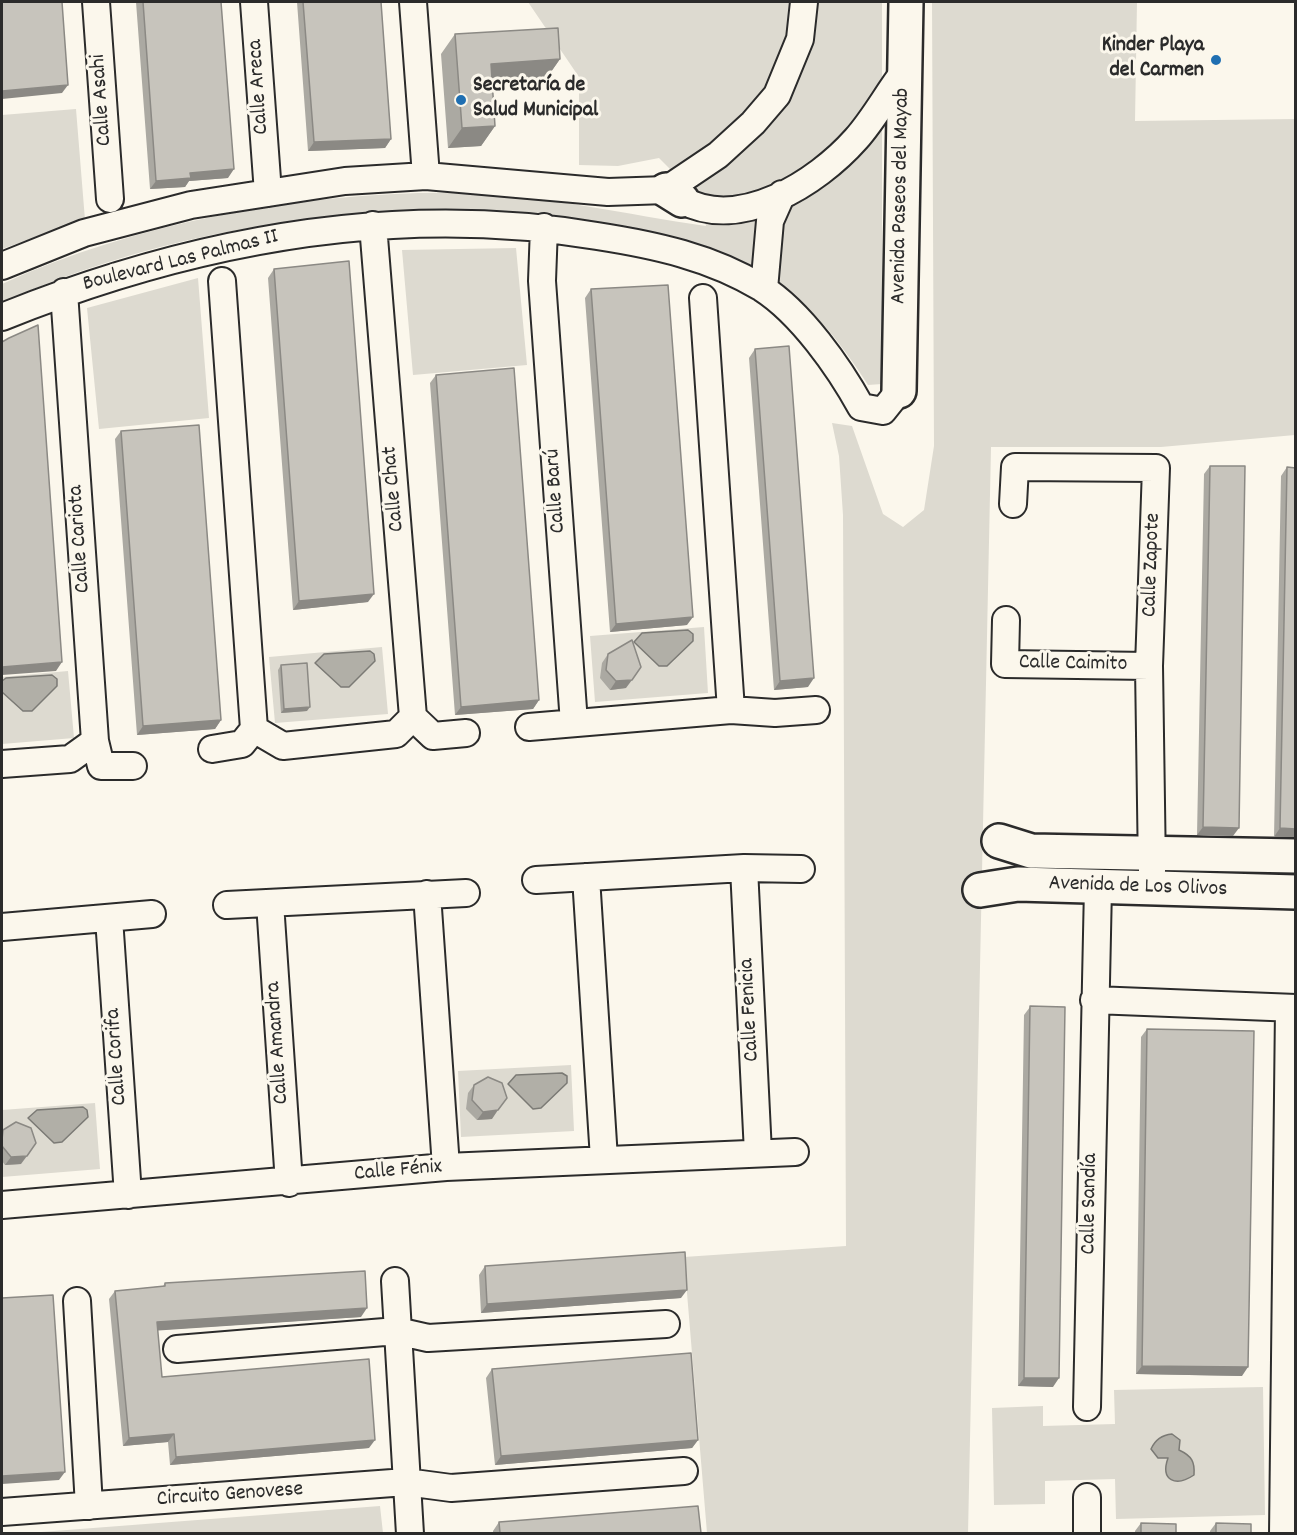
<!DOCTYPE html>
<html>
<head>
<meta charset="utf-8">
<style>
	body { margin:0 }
	#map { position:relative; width:1297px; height:1535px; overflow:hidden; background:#fbf7ec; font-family:Dekko,sans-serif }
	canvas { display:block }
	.frame { position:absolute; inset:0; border:3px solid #2b2b2b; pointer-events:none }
</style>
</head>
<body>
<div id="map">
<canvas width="1297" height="1535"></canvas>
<div class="frame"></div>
</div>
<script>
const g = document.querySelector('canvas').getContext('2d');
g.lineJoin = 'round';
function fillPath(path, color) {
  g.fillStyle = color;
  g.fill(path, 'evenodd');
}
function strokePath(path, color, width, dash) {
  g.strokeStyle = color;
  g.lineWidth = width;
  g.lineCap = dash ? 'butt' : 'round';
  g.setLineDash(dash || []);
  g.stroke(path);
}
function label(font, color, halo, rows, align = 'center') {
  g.font = font + ' Dekko,sans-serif';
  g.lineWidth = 6;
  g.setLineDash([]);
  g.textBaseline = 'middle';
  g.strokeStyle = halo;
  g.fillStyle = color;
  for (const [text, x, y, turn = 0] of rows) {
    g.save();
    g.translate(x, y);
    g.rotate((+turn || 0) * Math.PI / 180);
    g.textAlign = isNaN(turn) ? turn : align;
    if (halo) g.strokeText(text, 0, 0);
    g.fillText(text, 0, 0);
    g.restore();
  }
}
fillPath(new Path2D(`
	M528 2H882V384L868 385C839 340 804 294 754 269 734 259 708 255 687 248 667 242 648 234 628 229 590 220 550 218 511 215 341 203 157 232 2 303V284C142 220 313 190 467 193 547 195 626 215 706 226L700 199 659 158 618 166 579 165V77Z
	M932 2H1137L1135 121 1295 119V435L1161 447H991L968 1533H707L684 1257 846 1246 843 515 839 456 832 423 852 426 883 514 903 527 924 510 934 446Z
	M76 109 85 220 2 249V115Z
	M516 248 527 365 413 375 402 250Z
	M198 278 209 418 99 429 87 308Z
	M704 627 708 693 595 702 590 636Z
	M382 647 388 714 275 723 269 657Z
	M68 671 74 738 2 744V677Z
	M571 1065 574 1131 461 1137 458 1071Z
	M95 1103 100 1169 2 1177V1110Z
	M1263 1387 1265 1515 1116 1519 1115 1479 1045 1481V1504L994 1505 992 1408 1043 1406V1426L1115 1424 1114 1390Z
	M380 1506 383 1533H28Z`), '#dddad0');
const water = new Path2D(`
	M688 630 693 634V641L667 666H659L634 642 642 633Z
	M370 651 374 654 375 661 349 687H341L315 663 324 654Z
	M52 675 57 679V686L32 711H23L2 692V681L6 678Z
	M562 1073 567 1076V1083L541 1108 533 1109 508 1084 516 1075Z
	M83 1107 87 1110 88 1117 62 1142 54 1143 28 1118 37 1110Z
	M1172 1434 1180 1440 1179 1450C1192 1456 1195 1462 1194 1475 1176 1487 1160 1481 1168 1458H1158L1151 1449C1155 1440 1161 1435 1172 1434Z`);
fillPath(water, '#b1afa7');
strokePath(water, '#7b7a75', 1.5);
const minor = new Path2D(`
	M96 2 110 199
	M254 2 268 193
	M413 2 426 176
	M682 200C740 232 817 183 856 139 874 119 887 94 904 72
	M373 225 413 717
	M544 227 542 281 574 723
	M2 266 84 233 191 205 345 181 426 176 608 192 666 190 718 155 753 123 777 95 800 39 804 2
	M222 281 254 729
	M764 289 770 221 782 194
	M64 292 95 741
	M703 298 731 710
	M2 317C191 241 394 202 597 236 655 245 711 257 762 288 801 313 839 367 861 407L883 411 899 391
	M1013 504 1015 467 1156 468 1149 666 1152 871
	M1006 620 1005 664 1149 666
	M529 727 731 710 775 713 816 710
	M212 749 242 744 254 729 283 746 396 734 413 717 433 736 466 733
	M2 764 70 759 95 741 101 766H133
	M744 868 758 1153
	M586 877 604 1159
	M536 880 744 868 801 869
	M427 894 446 1167
	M270 903 289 1183
	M227 905 466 893
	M109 918 128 1195
	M2 927 152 914
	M1094 1000 1296 1008
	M2 1205 446 1167 795 1152
	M395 1281 410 1534
	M77 1301 89 1506
	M177 1349 397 1331 428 1338 666 1324
	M1087 1407 1098 887
	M2 1512 406 1482 451 1488 684 1471
	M1087 1534V1497
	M1283 1534 1289 1008`);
const tertiary = new Path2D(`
	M666 190 682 200
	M899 391 906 2
	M999 841 1031 851 1296 856
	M980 890 1018 884 1296 892`);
strokePath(minor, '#2b2b2b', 30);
strokePath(tertiary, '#2b2b2b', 38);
strokePath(minor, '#fbf7ec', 26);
strokePath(tertiary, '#fbf7ec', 33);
fillPath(new Path2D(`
	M136 2H221L228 178 189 181 185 187 150 189Z
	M297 2H381L391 139 385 148 308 151Z
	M455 34 560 59 546 79 492 83 495 126 481 146 448 148 441 54Z
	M274 269 368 602 293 610 268 278Z
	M591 289 687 625 610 632 585 298Z
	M755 349 808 687 774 690 749 358Z
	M436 375 539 700 533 709 455 715 430 383Z
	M121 431 221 720 215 729 137 735 115 439Z
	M1210 466 1233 836 1197 835 1204 474Z
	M1287 467 1296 468V837H1274L1281 476Z
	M608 654 626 688 610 690 600 678 602 663Z
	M281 665 307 711 281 713 278 670Z
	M1030 1007 1053 1387 1018 1386 1024 1015Z
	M1147 1029 1242 1376 1136 1374 1141 1037Z
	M474 1085 492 1119 477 1120 466 1109 468 1093Z
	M3 1130 21 1164 5 1165 2 1161V1133Z
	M485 1266 681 1298 481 1313 479 1275Z
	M165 1283 361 1317 157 1330 162 1377 369 1448 170 1465 168 1442 123 1446 109 1299 115 1291 163 1286Z
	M492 1369 698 1440 692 1448 495 1465 486 1378Z
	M499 1522 701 1533H493V1531Z
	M1141 1523 1176 1533H1135V1531Z
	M1216 1523 1251 1533H1210V1531Z`), '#aba9a2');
fillPath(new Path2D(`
	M560 59 546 79 477 84 491 64Z
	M68 85 62 93 2 99V91Z
	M495 126 481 146 448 148 462 128Z
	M391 139 385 148 308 151 314 142Z
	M234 169 228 178 189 181 185 187 150 189 156 181 190 173Z
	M374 594 368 602 293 610 299 601Z
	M693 617 687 625 610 632 616 624Z
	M62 662 56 671 2 675V667Z
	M814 678 808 687 774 690 780 681Z
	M632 680 626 688 610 690 616 681Z
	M539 700 533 709 455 715 461 707Z
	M310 707 307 711 281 713 284 709Z
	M221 720 215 729 137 735 143 726Z
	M1203 827 1239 828 1233 836 1197 835Z
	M1280 828 1296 829V837H1274Z
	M498 1110 492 1119 477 1120 483 1112Z
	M27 1156 21 1164 5 1165 11 1157Z
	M687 1290 681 1298 481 1313 487 1304Z
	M367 1308 361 1317 151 1331 157 1322Z
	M1142 1366 1248 1367 1242 1376 1136 1374Z
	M1024 1378H1059L1053 1387 1018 1386Z
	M174 1434 168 1442 123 1446 129 1438Z
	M375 1440 369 1448 170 1465 176 1457Z
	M698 1440 692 1448 495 1465 501 1456Z
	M65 1472 59 1480 2 1484V1476Z`), '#8b8984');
const building = new Path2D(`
	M2 2H62L68 85 2 91Z
	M143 2H221L234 169 190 173 191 178 156 181Z
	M303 2H381L391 139 314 142Z
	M558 28 560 59 491 64 495 126 462 128 455 34Z
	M349 261 374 594 299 601 274 269Z
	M668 285 693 617 616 624 591 289Z
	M38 325 62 662 2 667V342L9 338Z
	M789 346 814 678 780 681 755 349Z
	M514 368 539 700 461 707 436 375Z
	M199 425 221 720 143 726 121 431Z
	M1210 466H1245L1239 828 1203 827Z
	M1287 467 1296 468V829L1280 828Z
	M632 640 641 667 632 680 616 681 606 670 608 654Z
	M307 663 310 707 284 709 281 665Z
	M1030 1006 1065 1007 1059 1378H1024Z
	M1147 1029 1254 1031 1248 1367 1142 1366Z
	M488 1077 502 1083 507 1098 498 1110 483 1112 472 1100 474 1085Z
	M16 1122 31 1128 36 1143 27 1156 11 1157 2 1146V1140L3 1130Z
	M685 1252 687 1290 487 1304 485 1266Z
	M365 1271 367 1308 157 1322 162 1377 369 1359 375 1440 176 1457 174 1434 129 1438 115 1291 165 1286V1283Z
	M53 1295 65 1472 2 1476V1298Z
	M691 1353 698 1440 501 1456 492 1369Z
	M698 1506 701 1533H500L499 1522Z
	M1141 1523 1176 1524V1533H1141Z
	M1216 1523 1251 1524V1533H1216Z`);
fillPath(building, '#c7c4bc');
strokePath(building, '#8b8984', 1.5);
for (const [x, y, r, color] of [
	[1216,60,6,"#1f6fb2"],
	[461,100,6,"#1f6fb2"]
]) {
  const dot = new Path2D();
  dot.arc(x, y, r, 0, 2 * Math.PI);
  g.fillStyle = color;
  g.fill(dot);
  strokePath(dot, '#fbf7ec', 2);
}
label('bold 22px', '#2b2b2b', '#fbf7ec', [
	["Kinder Playa",1204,47],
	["del Carmen",1204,72],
	["Secretaría de",473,87,"left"],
	["Salud Municipal",473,112,"left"]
], 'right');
label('22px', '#2b2b2b', '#fbf7ec', [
	["Calle Areca",260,87,-94],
	["Calle Asahi",103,100,-94],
	["Avenida Paseos del Mayab",902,196,-89],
	["Boulevard Las Palmas II",181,262,-14],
	["Calle Chat",395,489,-95],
	["Calle Barú",557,491,-94],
	["Calle Cariota",81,539,-94],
	["Calle Zapote",1153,565,-88],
	["Calle Caimito",1073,665,1],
	["Avenida de Los Olivos",1138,888,2],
	["Calle Fenicia",751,1010,-93],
	["Calle Amandra",279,1043,-94],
	["Calle Corifa",118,1057,-94],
	["Calle Fénix",398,1172,-5],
	["Calle Sandía",1091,1204,-89],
	["Circuito Genovese",230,1496,-4]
]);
</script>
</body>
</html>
